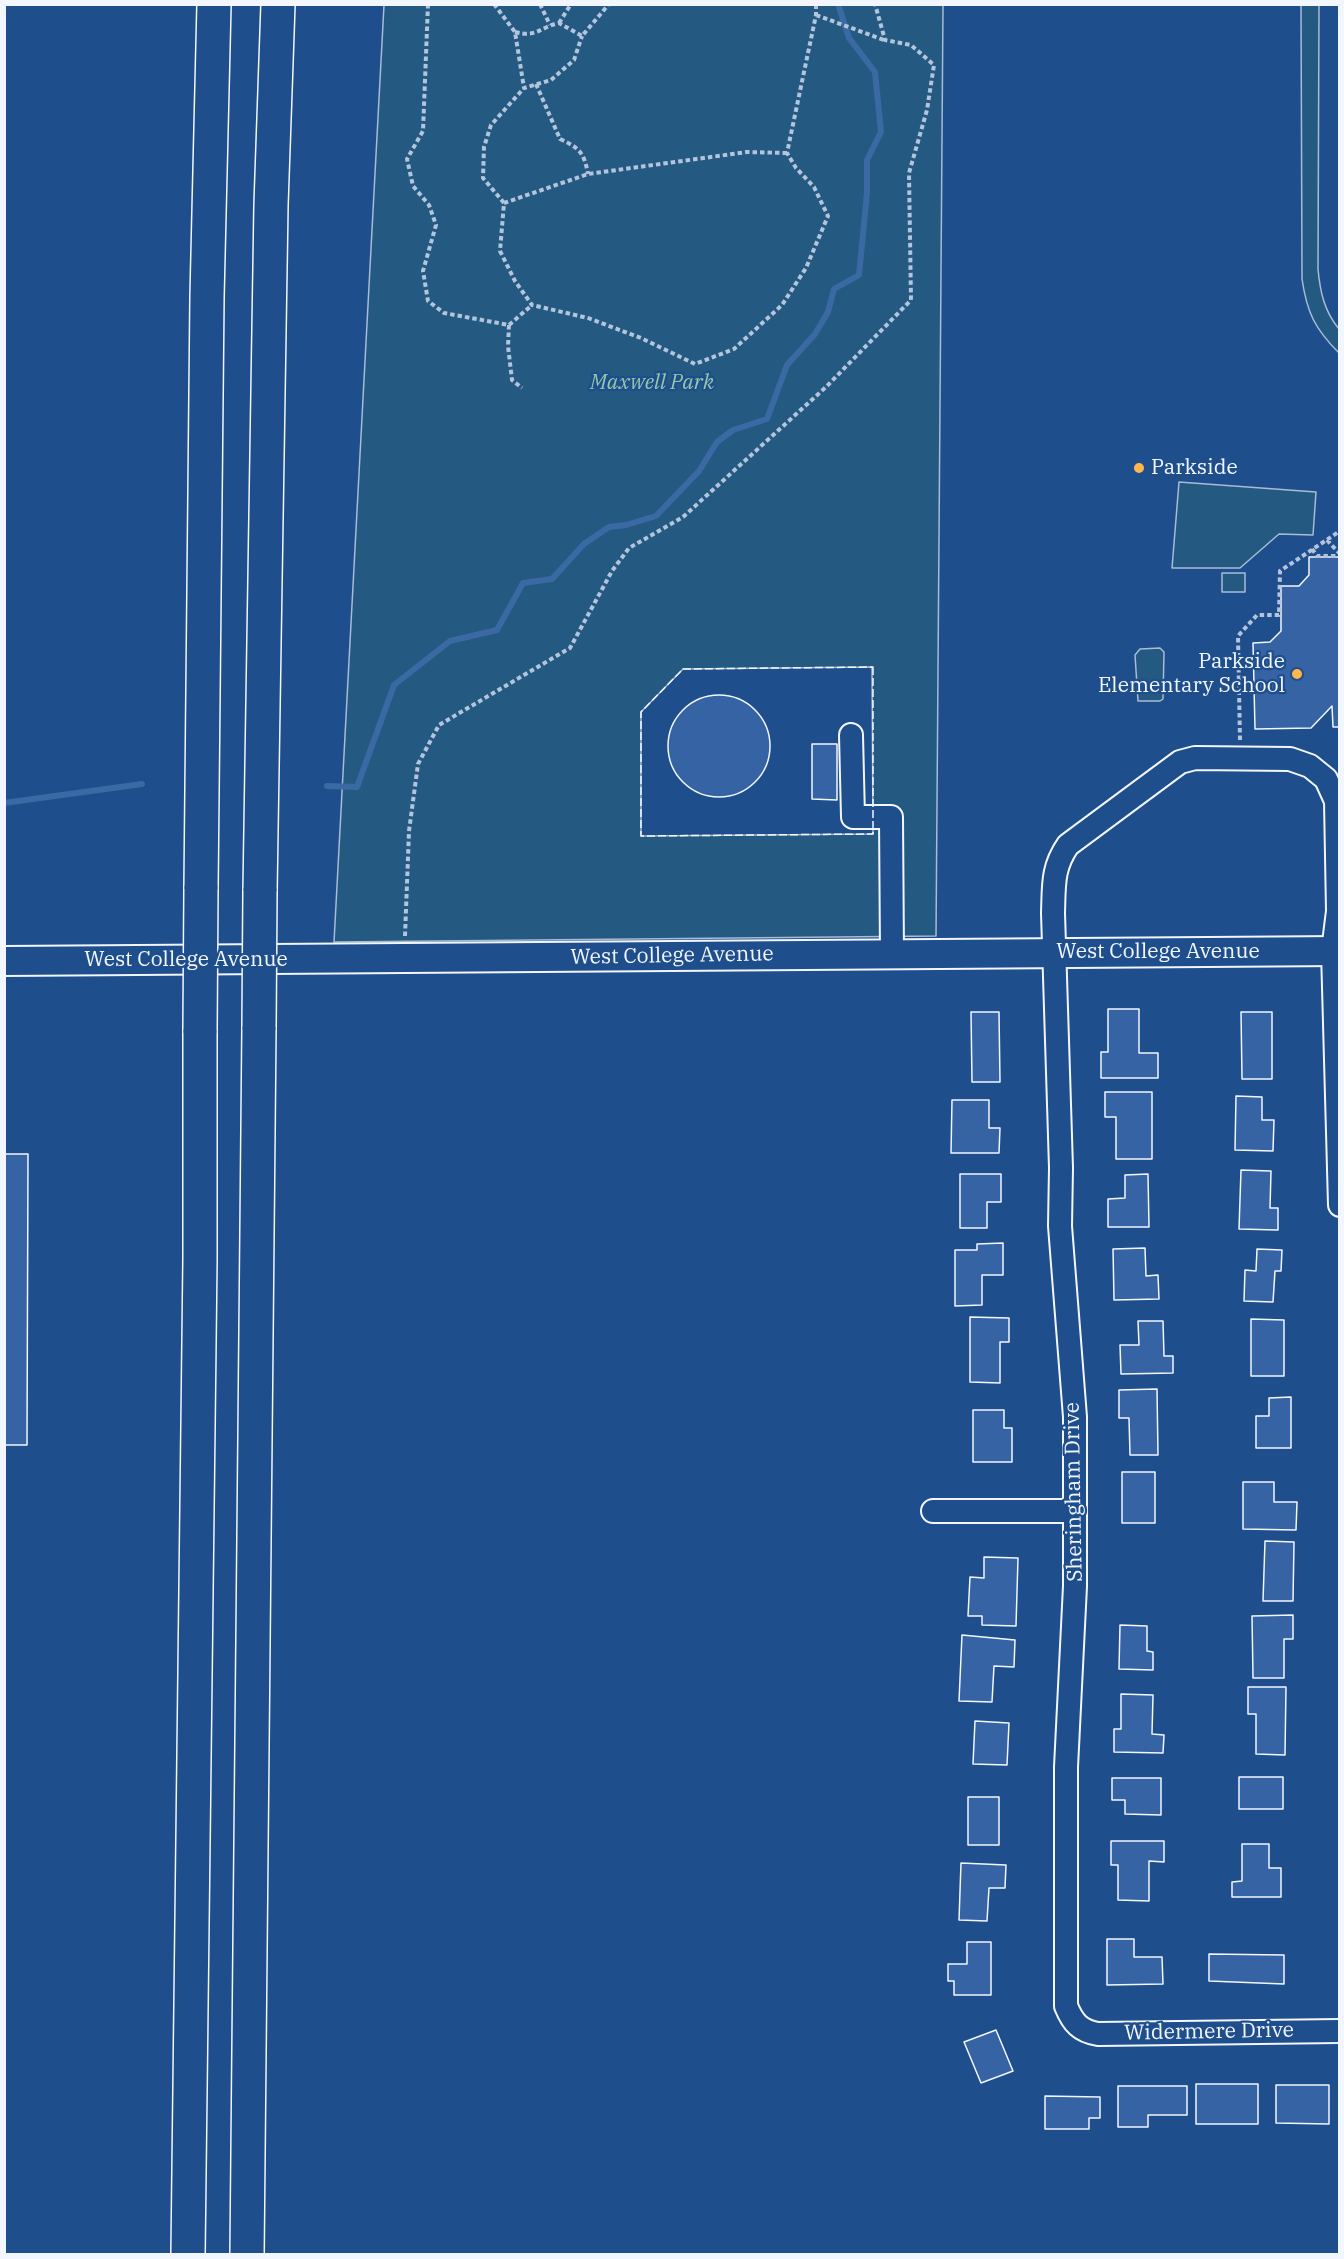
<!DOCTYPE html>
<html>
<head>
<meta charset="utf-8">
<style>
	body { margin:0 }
	#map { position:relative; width:1344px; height:2259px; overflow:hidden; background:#1f4e8c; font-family:"IBM Plex Serif",serif }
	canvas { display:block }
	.frame { position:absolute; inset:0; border:6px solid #f2f6ff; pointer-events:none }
</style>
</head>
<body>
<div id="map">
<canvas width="1344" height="2259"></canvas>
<div class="frame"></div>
</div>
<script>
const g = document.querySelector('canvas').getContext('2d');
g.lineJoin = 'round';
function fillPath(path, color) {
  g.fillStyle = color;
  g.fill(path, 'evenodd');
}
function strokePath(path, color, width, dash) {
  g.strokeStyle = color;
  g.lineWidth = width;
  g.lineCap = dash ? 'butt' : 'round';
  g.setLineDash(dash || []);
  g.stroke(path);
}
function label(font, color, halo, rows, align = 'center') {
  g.font = font + ' "IBM Plex Serif",serif';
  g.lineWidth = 4.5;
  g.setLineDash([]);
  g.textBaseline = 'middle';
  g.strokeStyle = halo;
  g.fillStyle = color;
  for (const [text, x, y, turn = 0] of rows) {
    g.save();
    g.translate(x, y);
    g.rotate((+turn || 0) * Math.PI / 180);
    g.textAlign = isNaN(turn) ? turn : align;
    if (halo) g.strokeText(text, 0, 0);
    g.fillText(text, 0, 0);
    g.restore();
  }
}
const green = new Path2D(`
	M384 5H943L936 936 334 942ZM872 667 873 834 641 836V712L683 669Z
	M1301 5H1319L1318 269C1320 291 1324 311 1339 329V353C1315 329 1307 313 1302 279Z
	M1179 482 1316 492 1313 535 1279 534 1240 568H1172Z
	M1222 573H1245V592H1222Z
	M1160 648 1164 652 1163 699 1160 701H1138L1135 655 1140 649Z`);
fillPath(green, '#245a82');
strokePath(green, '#a8bbd7', 1.5);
strokePath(new Path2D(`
	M327 786 357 787 394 685 450 641 497 630 523 583 552 579 584 544 609 527 626 525 656 516 699 471 717 442 733 430 767 419 787 365 815 334 828 312 834 289 859 275 867 193V160L881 132 875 72 849 38 838 4
	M4 803 142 784`), '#3b69a3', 6);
const building = new Path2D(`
	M1309 557H1340V727H1333L1332 706 1311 728 1255 729 1253 643 1270 642 1281 631V586H1299L1309 575Z
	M668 746a51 51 0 1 1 102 0a51 51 0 1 1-102 0Z
	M812 744H837V800L812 799Z
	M1108 1009H1139V1053H1158V1078H1101V1052H1108Z
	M971 1012H999L1000 1082H972Z
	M1241 1012H1272V1079H1242Z
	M1105 1092H1152V1159H1116V1117H1105Z
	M1236 1096 1262 1097V1120H1274L1273 1151 1235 1150Z
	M952 1100H989V1128H1000L999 1153H951Z
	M4 1154H28L27 1445H4Z
	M1241 1170 1271 1171 1270 1208H1278V1230L1239 1229Z
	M960 1174H1001V1202H987V1228H960Z
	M1148 1174 1149 1227H1108V1199L1125 1198V1175Z
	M1003 1243V1275H982V1305L955 1306V1250H977V1244Z
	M1145 1248 1146 1276 1158 1275 1159 1299 1114 1300 1113 1249Z
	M1257 1249 1282 1250 1281 1271H1275L1273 1302 1244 1301 1245 1270 1256 1271Z
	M970 1317 1009 1318V1342H1000V1383L970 1382Z
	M1251 1319 1284 1320V1376H1251Z
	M1138 1321H1163L1164 1356H1173V1373L1121 1374 1120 1345H1139Z
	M1157 1389 1158 1455H1130L1129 1418H1119V1390Z
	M1291 1397V1448H1256V1416H1269V1398Z
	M973 1410H1004V1428H1012V1462H973Z
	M1122 1472H1155V1523H1122Z
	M1243 1482H1274V1502H1297L1296 1530 1243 1529Z
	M1265 1541 1294 1542 1293 1601H1263Z
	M984 1557 1018 1558 1016 1626 982 1625V1616H968L970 1577 984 1578Z
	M1293 1615V1639H1284V1678H1253L1252 1616Z
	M1120 1625 1147 1626V1651L1153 1652V1670L1119 1669Z
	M962 1635 1015 1640 1014 1667 994 1666 992 1702 959 1701Z
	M1248 1687H1286L1285 1755 1256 1754V1714H1248Z
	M1121 1694 1153 1695 1152 1734 1164 1735 1163 1753 1114 1752V1729H1121Z
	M975 1721 1009 1723 1007 1765 973 1764Z
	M1239 1777H1283V1809H1239Z
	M1112 1778H1161V1815L1125 1814V1800H1112Z
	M968 1797H999V1845H968Z
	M1111 1841H1164V1862L1149 1861V1901L1118 1900V1865H1111Z
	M1242 1844H1269V1868H1281V1897H1232V1882L1242 1881Z
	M961 1863 1006 1865 1005 1888H989L987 1921 959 1920Z
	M1107 1939H1134V1957H1162L1163 1984 1107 1985Z
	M967 1942H991V1995H954V1981H948V1964H967Z
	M1209 1954 1284 1955V1984L1209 1981Z
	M996 2030 1013 2071 981 2083 964 2042Z
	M1196 2084H1258V2124H1196Z
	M1276 2085H1329V2124L1276 2123Z
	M1118 2086H1187V2115H1148V2127H1118Z
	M1045 2096 1100 2097V2118H1089V2129H1045Z`);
fillPath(building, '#3563a3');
strokePath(building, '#f2f6ff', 1.5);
const minor = new Path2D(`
	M851 735 853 817H891L892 954
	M1340 1205 1333 951 1338 911 1336 801 1326 779 1310 766 1290 759 1195 758 1180 762 1068 845C1052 868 1054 886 1053 913L1061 1168 1060 1226 1075 1417V1586L1066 1767V2006C1073 2023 1080 2031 1098 2034L1340 2031
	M933 1511H1075`);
const major = new Path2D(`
	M4 961 1340 951`);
const highway = new Path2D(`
	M201 889 207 297 214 4
	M260 891 271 205 278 4
	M188 2254 200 1259V1030
	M247 2254 259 1027`);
strokePath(minor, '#f2f6ff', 26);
strokePath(major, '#f2f6ff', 32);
strokePath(highway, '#f2f6ff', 36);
strokePath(new Path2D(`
	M428 4 423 131 407 159 413 186 429 205 436 225 423 271 428 301 444 313 509 325 532 305
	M494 4 515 32 524 88 551 80 574 60 582 36
	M540 4 550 25
	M816 15 884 40
	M559 23 571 4
	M515 32C537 38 540 27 559 23L582 36 609 4
	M536 84 560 139C580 148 584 153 588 174
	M787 153 747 152 588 174 504 203 500 251 515 281 532 305 588 318 641 338 695 364 734 349 782 305 806 268 828 216 814 187 796 168 787 153 816 15V4
	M504 203 483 178 484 147 491 125 524 88
	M509 325 508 346 512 380 522 388
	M1327 540 1340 554
	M1312 549 1317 556H1340
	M1240 740 1238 636 1257 615H1279L1280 571 1340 531
	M405 936 409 831 418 764 439 725 570 648 612 571 629 548 683 517 826 387 911 300 909 173 927 110 934 65 911 45 885 40 875 4`), '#b3c4dc', 4, [4.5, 3]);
strokePath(minor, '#1f4e8c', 22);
strokePath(major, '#1f4e8c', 28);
strokePath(highway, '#1f4e8c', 33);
const highwayBridge = new Path2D(`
	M259 1027 260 891
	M200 1030 201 889`);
strokePath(highwayBridge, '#f2f6ff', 36, []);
strokePath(highwayBridge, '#1f4e8c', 33);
strokePath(new Path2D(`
	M873 667V834L641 836V712L683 669Z`), '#f2f6ff', 1.5, [8, 3]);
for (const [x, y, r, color] of [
	[1139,468,6,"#ffb74d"],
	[1297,674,6,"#ffb74d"]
]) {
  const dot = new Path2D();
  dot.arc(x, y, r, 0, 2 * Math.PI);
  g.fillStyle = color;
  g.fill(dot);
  strokePath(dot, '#1f4e8c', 2);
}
label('italic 21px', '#97c8a6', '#1f4e8c', [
	["Maxwell Park",652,383]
]);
label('21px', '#f2f6ff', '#1f4e8c', [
	["Parkside",1151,468],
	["Parkside",1285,662,"right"],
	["Elementary School",1285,686,"right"]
], 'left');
label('21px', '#f2f6ff', '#1f4e8c', [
	["West College Avenue",1158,952],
	["West College Avenue",672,956,-1],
	["West College Avenue",186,960],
	["Sheringham Drive",1074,1492,-91],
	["Widermere Drive",1209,2032,-1]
]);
</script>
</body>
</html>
